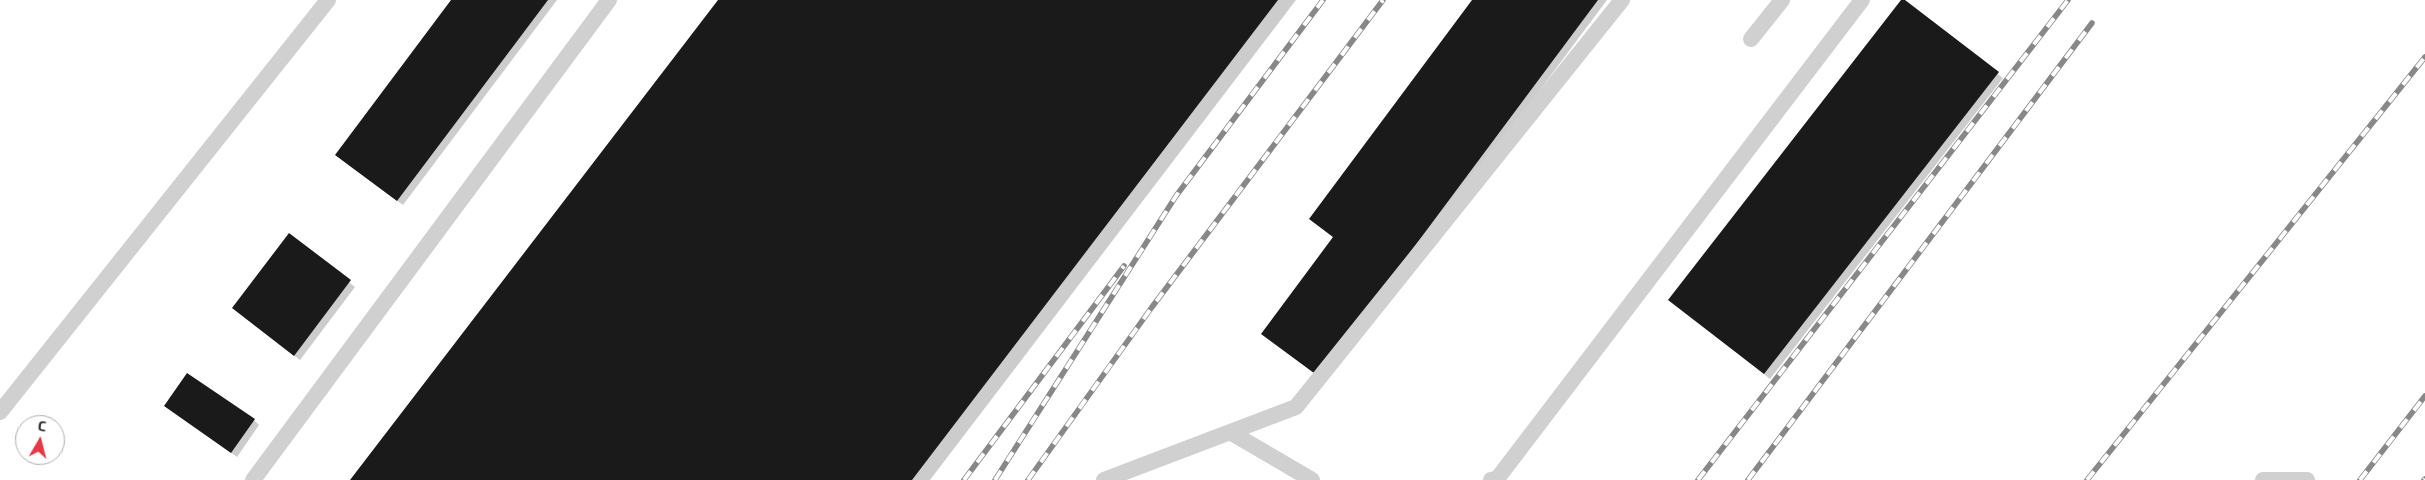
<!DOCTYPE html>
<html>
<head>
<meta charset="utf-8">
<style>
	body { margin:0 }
	#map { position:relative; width:2425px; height:480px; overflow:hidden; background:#fff; font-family:"Exo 2",sans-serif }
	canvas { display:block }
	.north { position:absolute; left:15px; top:415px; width:50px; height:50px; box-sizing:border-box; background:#fff; border:1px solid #adadad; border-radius:50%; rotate:8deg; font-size:14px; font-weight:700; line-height:20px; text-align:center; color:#333 }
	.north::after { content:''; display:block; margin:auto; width:18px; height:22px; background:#e63946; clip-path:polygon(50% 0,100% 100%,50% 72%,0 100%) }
</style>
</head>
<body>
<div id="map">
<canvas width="2425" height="480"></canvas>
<div class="north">С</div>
</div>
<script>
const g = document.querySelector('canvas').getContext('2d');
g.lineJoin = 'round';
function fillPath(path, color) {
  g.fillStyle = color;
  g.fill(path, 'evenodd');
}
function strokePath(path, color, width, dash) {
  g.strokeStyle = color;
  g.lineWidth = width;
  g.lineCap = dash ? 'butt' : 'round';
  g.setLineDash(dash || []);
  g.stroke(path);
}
fillPath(new Path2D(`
	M453 0H557L403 205 342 160Z
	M719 0H1296L930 480H351Z
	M1474 0H1607L1324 380 1262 334 1334 238 1310 219Z
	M1903 0 2003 78 1770 379 1670 300Z
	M289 235 355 287 300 360 233 308Z
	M166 406 254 420 259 425 237 457Z`), '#0003');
fillPath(new Path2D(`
	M451 0H548L397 201 335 155Z
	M718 0H1278L912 480H350Z
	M1472 0H1598L1318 376 1261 334 1333 237 1309 219Z
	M1901 0H1905L1999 72 1764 374 1668 300Z
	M289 233 351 280 294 356 232 308Z
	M187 373 255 419 231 453 164 406Z`), '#1a1a1a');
strokePath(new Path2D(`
	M1751 39 1782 0
	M0 412 328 0
	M1230 432 1312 480
	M253 480 609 0
	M1104 480 1296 407 1622 0
	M1491 480 1497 479 1862 0
	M2263 480H2307`), '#d0d0d0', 16);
const rail = new Path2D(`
	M964 480 1124 266
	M995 480 1176 196 1323 0
	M1028 480 1152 307 1383 0
	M1698 480 2068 0
	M1748 480 2092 23
	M2087 480 2425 57
	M2360 480 2425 396
	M2424 480 2425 479`);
strokePath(rail, '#888', 5.5);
strokePath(rail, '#fff', 4, [11]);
</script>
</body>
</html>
